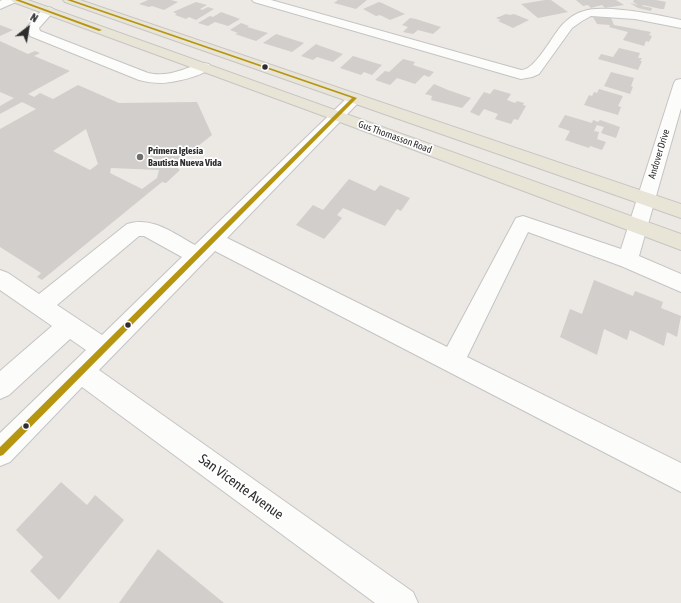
<!DOCTYPE html>
<html>
<head>
<meta charset="utf-8">
<style>
	body { margin:0 }
	#map { position:relative; width:681px; height:603px; overflow:hidden; background:#ece8e4; font-family:"Asap Condensed",sans-serif }
	canvas { display:block }
	.north { position:absolute; left:8px; top:8px; width:40px; height:40px; -webkit-text-stroke:3px #fff; paint-order:stroke; rotate:31deg; font-size:11px; font-weight:700; line-height:16px; text-align:center; color:#2e2e2e }
	.north::after { content:''; display:block; margin:auto; width:14px; height:18px; background:#2e2e2e; clip-path:polygon(50% 0,100% 100%,50% 72%,0 100%) }
</style>
</head>
<body>
<div id="map">
<canvas width="681" height="603"></canvas>
<div class="north">N</div>
</div>
<script>
const g = document.querySelector('canvas').getContext('2d');
g.lineJoin = 'round';
function fillPath(path, color) {
  g.fillStyle = color;
  g.fill(path, 'evenodd');
}
function strokePath(path, color, width, dash) {
  g.strokeStyle = color;
  g.lineWidth = width;
  g.lineCap = dash ? 'butt' : 'round';
  g.setLineDash(dash || []);
  g.stroke(path);
}
function label(font, color, halo, rows, align = 'center') {
  g.font = font + ' "Asap Condensed",sans-serif';
  g.lineWidth = 3.5;
  g.setLineDash([]);
  g.textBaseline = 'middle';
  g.strokeStyle = halo;
  g.fillStyle = color;
  for (const [text, x, y, turn = 0] of rows) {
    g.save();
    g.translate(x, y);
    g.rotate((+turn || 0) * Math.PI / 180);
    g.textAlign = isNaN(turn) ? turn : align;
    if (halo) g.strokeText(text, 0, 0);
    g.fillText(text, 0, 0);
    g.restore();
  }
}
fillPath(new Path2D(`
	M148 0H171L178 2 164 10 152 6 149 7 139 4Z
	M338 0H367L356 9 334 3Z
	M545 0H551L568 12 538 18 521 4Z
	M576 0H616L624 5 605 8 602 5 591 8 588 5 583 6Z
	M634 0H656L666 2 664 9H661L643 5 642 6 652 8 651 11 638 8 630 3 638 5 633 2Z
	M196 2 207 5 200 9 202 10 208 7 214 9 196 20 189 17 186 19 175 15 177 14 173 12Z
	M379 2 382 3 405 14 390 20 380 15 376 16 363 9Z
	M221 12 240 19 228 26 215 22 208 26 198 23 210 16 213 17Z
	M506 14 510 15 514 14 529 20 513 28 498 21 501 20 496 18Z
	M593 17 611 18 614 25 651 32 649 35 652 36 649 42 646 41 644 46 623 40 628 32 609 27 610 25 597 24Z
	M410 18 416 19 441 27 433 34 418 30 413 34 403 32 408 27 402 25Z
	M241 23 249 26 247 27 268 33 256 41 235 34 238 33 230 30Z
	M0 25 13 30 0 36Z
	M276 34 304 43 292 52 263 43Z
	M0 41 28 54 35 51 40 53 34 56 70 71 28 94 34 97 40 93 53 99 78 85 119 103 197 102 212 135 174 165 180 170 166 183 162 182 42 280 37 277 41 273 0 247V129L36 109 22 102 0 114V106L14 98 0 92ZM86 129 98 164 90 170 53 151ZM111 168 159 170 157 178 142 189 110 173Z
	M316 44 318 45 343 54 333 62 317 57 313 60 301 56Z
	M619 48 640 53 638 58H642L640 61H642L638 70 598 59 601 54 613 57Z
	M353 56 382 65 372 75 364 72 361 75 340 68Z
	M403 59 415 62 413 65 434 72 429 77 424 75 415 84 397 78 390 85 375 80 385 71 389 72Z
	M611 72 634 78 631 86 633 87 630 94 604 86Z
	M434 84 448 90 471 98 462 108 431 100 432 96 425 94Z
	M494 89 511 94 507 100 515 103 517 101 524 103 523 105 526 106 518 120 514 119 511 124 495 119 498 114 484 109 479 116 470 112 484 92 490 94Z
	M599 89 623 96 618 106 621 107 618 115 584 105 589 95 592 96 594 92 597 93Z
	M565 115 592 123 593 120 598 122 600 120 620 127 616 138 601 133 604 127 597 125 594 131 599 132 597 139 606 142 602 150 590 146 589 148 565 140 570 131 558 127Z
	M349 179 375 191 380 185 410 198 401 211 397 209 385 226 343 208 337 215 342 218 324 239 296 225 313 205 323 210Z
	M594 280 633 296 635 291 663 302 661 308 681 316 677 337 667 332 664 346 630 330 627 340 604 329 597 355 560 337 570 309 582 314Z
	M61 482 87 505 95 495 124 520 59 600 30 571 43 557 16 530Z
	M158 549 224 603H119Z`), '#d1cecb');
const minor = new Path2D(`
	M2 0H18L16 2 0 9V1Z
	M252 0H271L521 70C535 71 553 34 563 24 569 18 576 13 584 11 603 4 660 15 681 20V28L635 19 591 16 582 21 572 28 539 74 532 77 521 79 254 2Z
	M48 7 52 8 54 11 39 28 40 31 148 73C169 78 184 68 204 63L209 64 211 67C205 76 172 83 161 83 153 83 146 82 139 80L30 36 27 27 44 8Z
	M681 79V108L639 256 681 274V292L621 266 528 232 467 357 681 463V492L215 251 99 370 413 592 418 603H375L82 387 10 462 0 466V433L86 350 70 339 9 395 0 399V371L52 326 0 290V270L8 273 39 294 127 224C152 216 173 233 195 245L350 95 355 94 360 95 362 98 360 101 227 238 447 347 516 218 523 216 621 249 674 83 676 80ZM139 236H144L182 257 102 335 57 305Z`);
const major = new Path2D(`
	M11 0H28L681 234V250L332 119 13 2Z
	M63 0H80L681 204V218L65 2Z`);
strokePath(minor, '#c5c4c5', 2);
strokePath(major, '#c6c5c4', 2);
fillPath(minor, '#fcfcfb');
fillPath(major, '#e8e4d6');
fillPath(new Path2D(`
	M15 0H20L102 30 99 31Z
	M67 0H72L357 98 3 455 0 456V447L352 98Z`), '#b69510');
for (const [x, y, r, color] of [
	[265,67,3.5,"#2e2e2e"],
	[140,157,4,"#706f6e"],
	[128,325,3.5,"#2e2e2e"],
	[26,426,3.5,"#2e2e2e"]
]) {
  const dot = new Path2D();
  dot.arc(x, y, r, 0, 2 * Math.PI);
  g.fillStyle = color;
  g.fill(dot);
  strokePath(dot, '#fff', 1.5);
}
label('10px', '#2e2e2e', '#fff', [
	["Gus Thomasson Road",395,137,20],
	["Andover Drive",659,154,-73]
]);
label('bold 10px', '#2e2e2e', '#fff', [
	["Primera Iglesia",148,151],
	["Bautista Nueva Vida",148,163]
], 'left');
label('14px', '#2e2e2e', '#fff', [
	["San Vicente Avenue",241,487,36]
]);
</script>
</body>
</html>
